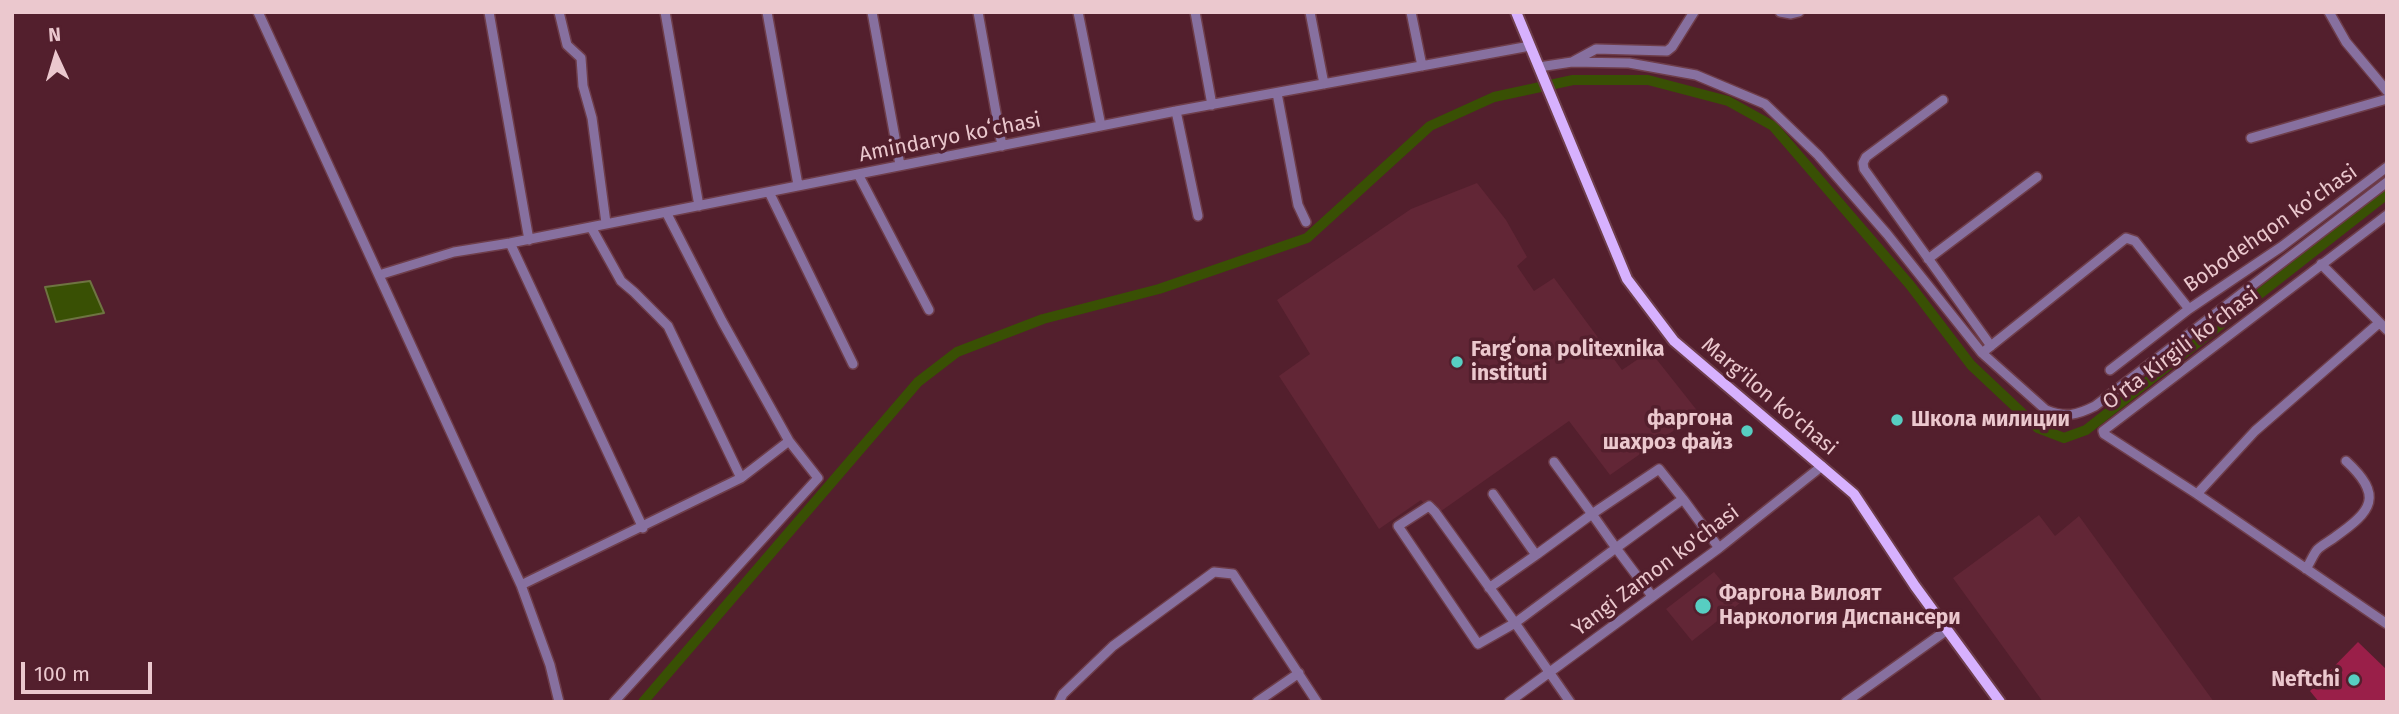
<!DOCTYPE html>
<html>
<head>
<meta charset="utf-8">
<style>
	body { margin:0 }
	#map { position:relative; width:2399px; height:714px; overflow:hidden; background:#531f2d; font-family:"Fira Sans",sans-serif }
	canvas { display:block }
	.frame { position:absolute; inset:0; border:14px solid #ebc8ce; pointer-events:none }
	.north { position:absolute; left:21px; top:21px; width:70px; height:70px; -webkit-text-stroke:5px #531f2d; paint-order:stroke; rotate:356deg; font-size:19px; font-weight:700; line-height:28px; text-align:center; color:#ebc8ce }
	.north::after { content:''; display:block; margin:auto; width:24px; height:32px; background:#ebc8ce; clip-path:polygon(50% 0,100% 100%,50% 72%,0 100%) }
	.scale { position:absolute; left:21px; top:662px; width:131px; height:32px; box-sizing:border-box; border:4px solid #ebc8ce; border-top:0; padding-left:9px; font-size:21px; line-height:24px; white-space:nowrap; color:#ebc8ce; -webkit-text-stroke:5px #531f2d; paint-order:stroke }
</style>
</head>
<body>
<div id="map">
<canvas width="2399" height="714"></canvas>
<div class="frame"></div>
<div class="north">N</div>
<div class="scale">100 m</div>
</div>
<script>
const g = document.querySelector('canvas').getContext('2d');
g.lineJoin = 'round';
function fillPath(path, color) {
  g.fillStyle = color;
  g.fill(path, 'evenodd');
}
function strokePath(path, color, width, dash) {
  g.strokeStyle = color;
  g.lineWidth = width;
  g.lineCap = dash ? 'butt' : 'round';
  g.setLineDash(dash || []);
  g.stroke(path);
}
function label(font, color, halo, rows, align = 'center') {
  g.font = font + ' "Fira Sans",sans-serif';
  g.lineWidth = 7;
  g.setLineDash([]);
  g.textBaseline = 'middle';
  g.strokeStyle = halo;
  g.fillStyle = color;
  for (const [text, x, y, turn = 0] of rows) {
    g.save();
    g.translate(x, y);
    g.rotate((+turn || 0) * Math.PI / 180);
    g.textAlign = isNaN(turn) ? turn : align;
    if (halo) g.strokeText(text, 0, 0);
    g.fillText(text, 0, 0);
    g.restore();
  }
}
fillPath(new Path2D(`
	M1477 183 1506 220 1527 257 1517 266 1534 291 1554 278 1622 370 1650 351 1699 413 1610 475 1569 421 1434 516 1421 500 1379 529 1279 376 1310 354 1277 300 1411 209Z
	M2039 515 2055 536 2079 516 2214 702H2043L1953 578Z
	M1714 572 1740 603 1692 641 1666 609Z`), '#622636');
fillPath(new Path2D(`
	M2358 642 2387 670V702H2319L2310 691Z`), '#9a1f49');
const water = new Path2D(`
	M90 281 104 313 56 322 45 287Z`);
fillPath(water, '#395004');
strokePath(water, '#6e7441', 2);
strokePath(new Path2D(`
	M643 702 918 382 957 352 1043 319 1159 289 1307 238 1430 126 1494 97 1573 80H1648L1728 101 1773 126 1910 285 1971 365 2038 428 2064 438 2086 430 2387 194`), '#395004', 10);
const minor = new Path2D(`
	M258 12 521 585 550 665 559 702
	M489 12 529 240
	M559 12 567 45 581 58 583 86 592 118 606 223
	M665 12 699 206
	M767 12 798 185
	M872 12 900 165
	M978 12 1002 146
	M1078 12 1101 126
	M1195 12 1212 105
	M1310 12 1324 84
	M1411 12 1422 66
	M1780 12 1791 14 1799 12
	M2329 12 2346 42 2387 91
	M1572 62 1629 63 1696 75 1765 104 1818 155 1887 234 1982 353 2046 410C2066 418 2077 415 2095 406L2387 182
	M1539 67 1572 62 1596 49 1667 51 1672 47 1694 12
	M1277 93 1298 205 1306 222
	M1943 100 1866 157 1863 163 1864 169 1991 346
	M1176 111 1198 216
	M2251 138 2387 99
	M858 174 929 310
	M769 192 853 364
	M666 212 722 321 789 441
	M2387 215 2103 431 2104 434 2197 494 2387 624
	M591 227 621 281 634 292 668 326 741 478
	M510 243 643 528
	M1928 259 2037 177
	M2321 264 2387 330
	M379 275 454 252 510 243 1176 111 1530 46
	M1982 353 2126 238 2135 241 2189 309 2281 247 2387 167
	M2110 370 2189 309
	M1554 462 1592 514 1659 469 1683 499 1616 548 1652 596
	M1493 494 1536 555 1592 514 1616 548 1515 623 1435 512 1429 506 1398 526 1478 644 1515 623 1570 702
	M2197 494 2255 431 2379 323
	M1683 499 1719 548
	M2306 569C2310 563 2313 555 2317 550 2322 545 2330 541 2335 537 2372 511 2384 496 2346 461
	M521 585 741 478 789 441 818 478 614 702
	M1489 588 1536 555
	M1059 702 1063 694 1113 646 1214 572 1233 574 1317 702
	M1257 702 1299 673
	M1509 702 1719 548 1822 466
	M1846 702 1947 630`);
const major = new Path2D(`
	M1516 12 1627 279 1674 341 1854 494 1915 586 2000 702`);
strokePath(minor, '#6e3d4a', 12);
strokePath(major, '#6e3d4a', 14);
strokePath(minor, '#87709f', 9);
strokePath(major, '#d7b1fe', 10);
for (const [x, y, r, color] of [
	[1457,362,7,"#57cec2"],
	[1897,420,7,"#57cec2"],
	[1747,431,7,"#57cec2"],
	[1703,606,9,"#57cec2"],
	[2354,680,7,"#57cec2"]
]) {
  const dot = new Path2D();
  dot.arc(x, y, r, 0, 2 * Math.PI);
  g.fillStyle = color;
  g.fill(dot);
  strokePath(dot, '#531f2d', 2.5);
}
label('21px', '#ebc8ce', '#531f2d', [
	["Amindaryo koʻchasi",950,138,-11],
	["Bobodehqon koʼchasi",2271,229,-35],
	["Oʻrta Kirgili koʻchasi",2181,349,-37],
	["Marg'ilon ko'chasi",1769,397,40],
	["Yangi Zamon ko'chasi",1656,571,-37]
]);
label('bold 21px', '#ebc8ce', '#531f2d', [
	["Fargʻona politexnika",1471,350],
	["instituti",1471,374],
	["фаргона",1733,419,"right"],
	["шахроз файз",1733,443,"right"],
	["Школа милиции",1911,420],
	["Фаргона Вилоят",1719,594],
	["Наркология Диспансери",1719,618],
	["Neftchi",2340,680,"right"]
], 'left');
</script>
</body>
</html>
